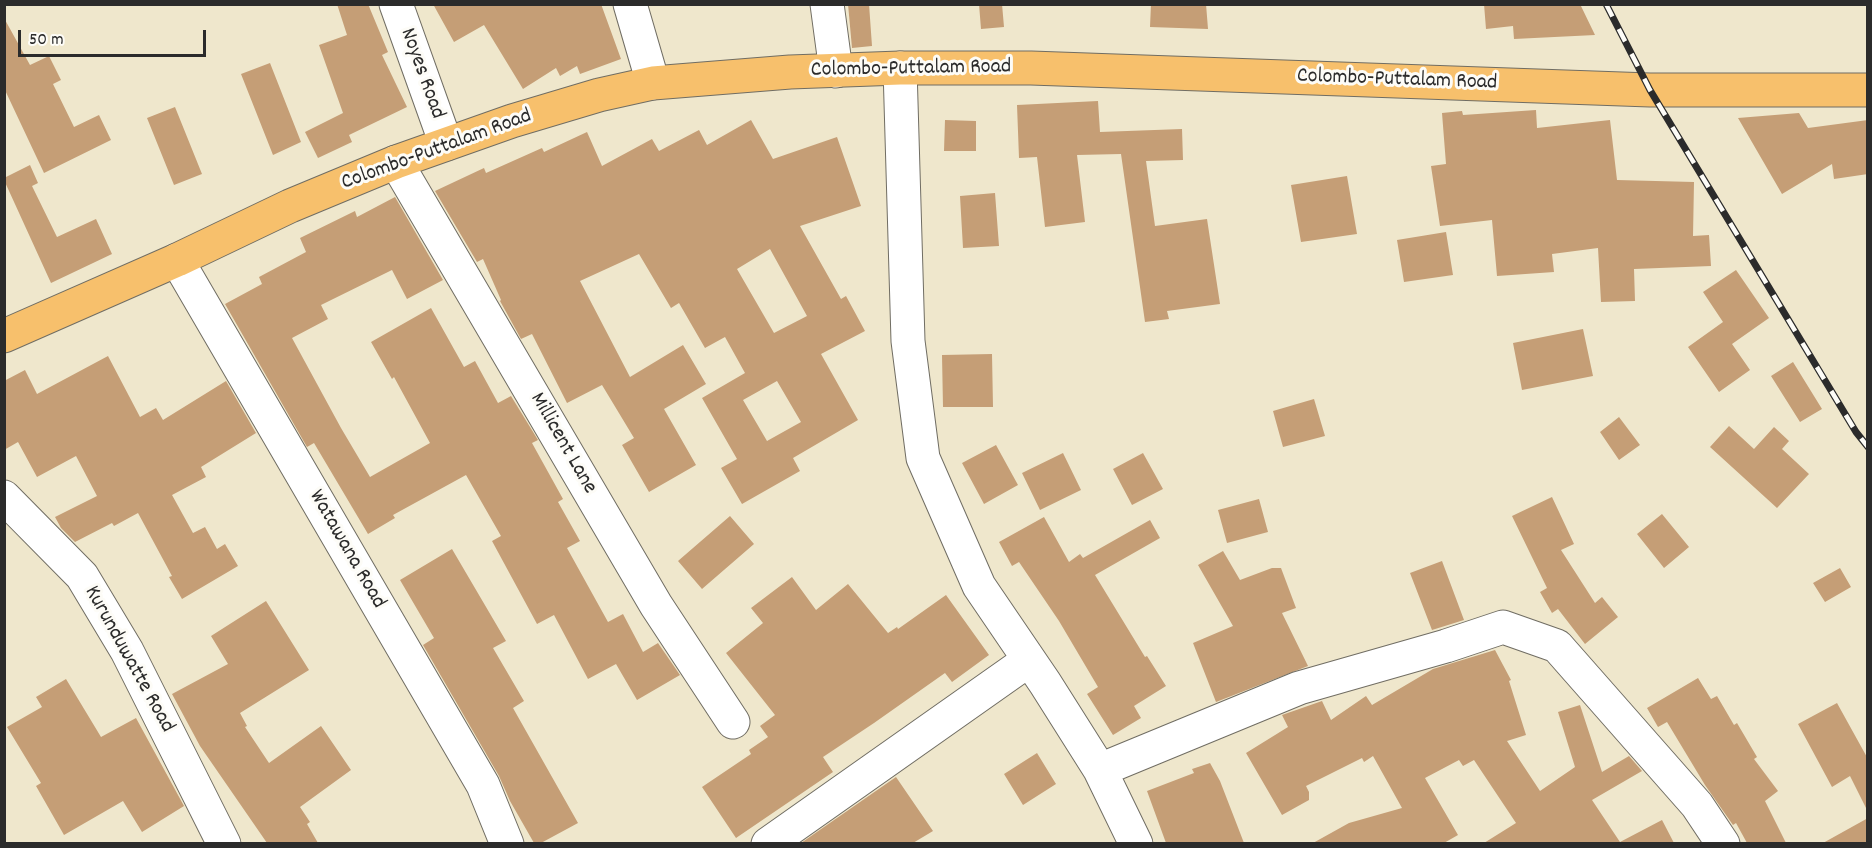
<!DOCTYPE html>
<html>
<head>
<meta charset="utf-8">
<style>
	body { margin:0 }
	#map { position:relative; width:1872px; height:848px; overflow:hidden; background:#efe7cc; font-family:Dekko,sans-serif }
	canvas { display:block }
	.frame { position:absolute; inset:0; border:6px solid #2b2b2b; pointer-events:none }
	.scale { position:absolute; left:18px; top:30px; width:188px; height:27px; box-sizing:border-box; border:3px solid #2b2b2b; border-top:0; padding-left:8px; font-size:18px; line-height:21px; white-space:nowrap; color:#2b2b2b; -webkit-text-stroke:4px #fdfcf7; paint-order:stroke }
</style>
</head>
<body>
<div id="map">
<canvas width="1872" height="848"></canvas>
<div class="frame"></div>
<div class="scale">50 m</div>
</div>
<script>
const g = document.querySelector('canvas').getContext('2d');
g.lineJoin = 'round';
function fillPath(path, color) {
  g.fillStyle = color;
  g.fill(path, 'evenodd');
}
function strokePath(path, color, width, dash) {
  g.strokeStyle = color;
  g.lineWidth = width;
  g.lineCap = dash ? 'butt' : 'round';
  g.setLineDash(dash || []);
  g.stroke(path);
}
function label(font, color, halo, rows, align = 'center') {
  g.font = font + ' Dekko,sans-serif';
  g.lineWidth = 6;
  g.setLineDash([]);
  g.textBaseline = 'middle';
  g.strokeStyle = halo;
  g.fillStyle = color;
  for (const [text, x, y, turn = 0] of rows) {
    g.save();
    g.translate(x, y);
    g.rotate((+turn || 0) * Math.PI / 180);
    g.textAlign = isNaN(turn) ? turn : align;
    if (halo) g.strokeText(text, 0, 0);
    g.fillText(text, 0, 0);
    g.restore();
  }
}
fillPath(new Path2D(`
	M337 4H368L388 52 382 55 407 107 349 135 352 142 318 158 305 132 343 113 319 45 347 35Z
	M433 4H601L621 59 580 74 577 66 560 76 556 68 523 89 484 25 454 42Z
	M848 4H869L872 46 852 48Z
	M979 4H1002L1004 27 981 29Z
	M1151 4H1206L1208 29 1150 27Z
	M1484 4H1580L1595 35 1514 39 1513 26 1486 29Z
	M4 18 30 65 49 56 61 80 53 84 74 127 99 115 111 140 44 173 4 88Z
	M270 63 301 142 273 155 241 74Z
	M1098 101 1100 132 1182 129 1183 160 1146 161 1155 226 1207 219 1220 304 1167 311 1169 319 1145 322 1121 154 1077 155 1085 222 1045 227 1037 157 1019 158 1017 105Z
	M175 107 202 174 174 185 147 118Z
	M1536 110 1537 128 1610 120 1617 180 1694 182 1693 236 1709 235 1711 266 1634 269 1635 301 1601 302 1598 248 1552 254 1554 272 1497 276 1492 220 1440 226 1431 166 1446 164 1442 113 1462 111 1463 115Z
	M1799 113 1808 128 1868 120V174L1834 179 1832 164 1782 194 1738 118Z
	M751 120 773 159 837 137 861 206 800 226 841 299 846 296 865 331 821 354 858 420 793 458 800 471 742 504 721 468 737 459 702 398 745 373 725 337 705 348 679 303 671 308 639 254 580 281 630 377 683 345 706 384 664 409 696 465 649 492 622 445 634 438 602 385 567 403 532 334 521 339 500 301 501 300 483 259 477 262 435 191 484 168 486 173 542 148 544 152 587 132 602 166 652 139 659 151 699 130 707 145ZM770 249 807 316 774 333 737 269ZM777 381 801 422 767 441 743 400Z
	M945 120 976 121V151H944Z
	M30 165 38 183 32 186 57 237 96 219 112 254 51 283 4 180V178Z
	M1347 176 1357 234 1301 242 1291 185Z
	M995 193 999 246 963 248 960 196Z
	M395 197 443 280 407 299 392 270 321 305 328 319 292 338 341 428 370 477 430 443 394 377 392 379 371 342 431 308 464 367 475 361 498 403 511 396 538 440 532 443 563 499 558 502 580 541 567 548 608 622 623 614 643 652 658 643 680 675 637 700 616 664 588 679 554 615 537 624 492 541 501 536 466 475 393 515 395 518 368 534 314 443 307 447 225 304 262 284 259 277 306 252 300 238 355 211 357 217Z
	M1446 232 1453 275 1404 282 1397 240Z
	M1736 270 1769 318 1732 344 1750 370 1719 392 1688 347 1723 322 1703 292Z
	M1583 329 1593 376 1522 390 1513 343Z
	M992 354 993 407H943L942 355Z
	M108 356 140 417 156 408 163 420 226 381 256 433 201 467 206 477 172 495 193 533 205 527 217 549 225 544 238 566 182 599 169 577 172 576 138 513 114 526 112 523 75 542 61 528 55 517 97 496 76 456 37 477 18 442 4 450V381L25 370 37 394Z
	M1793 362 1822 409 1800 422 1771 376Z
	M1314 399 1325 436 1283 447 1273 411Z
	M1619 417 1640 445 1619 460 1600 432Z
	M1729 426 1754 449 1774 427 1789 441 1782 449 1809 474 1777 508 1710 447Z
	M996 445 1018 485 984 504 962 463Z
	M1063 453 1081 490 1040 510 1022 473Z
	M1143 453 1163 489 1132 505 1113 469Z
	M1552 497 1574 544 1561 550 1595 603 1602 597 1618 617 1585 644 1558 609 1552 613 1540 592 1547 588 1512 516Z
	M1259 499 1268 532 1227 543 1218 510Z
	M1662 514 1689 547 1664 568 1637 534Z
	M730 516 754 544 702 589 678 561Z
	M1044 517 1069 562 1080 554 1083 558 1150 520 1160 538 1095 575 1145 657 1147 656 1166 686 1134 706 1141 718 1113 735 1087 694 1098 687 1059 621 1019 562 1012 566 999 542Z
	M452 549 506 641 493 648 524 701 513 708 578 823 541 843H534L510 801 499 776 423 645 434 638 400 580Z
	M1223 551 1240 580 1272 568H1281L1296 608 1282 613 1308 666 1216 702 1193 643 1233 626 1198 565Z
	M1442 561 1464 620 1432 630 1410 573Z
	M1840 568 1851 587 1825 602 1813 583Z
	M792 577 816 610 848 584 888 633 897 627 898 629 946 595 989 655 952 682 945 673 874 723 823 757 833 772 736 838 702 787 751 754 749 750 768 737 760 726 775 715 726 653 763 623 751 608Z
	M266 601 309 670 240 713 247 726 245 727 269 763 321 726 351 770 300 807 310 822 307 824 318 843H267L200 746 172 694 228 664 211 636Z
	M1495 650 1511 680 1509 681 1526 735 1507 741 1540 791 1575 767 1558 712 1580 705 1602 772 1629 756 1642 771 1592 800 1620 842 1662 820 1674 843H1484L1516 823 1474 760 1463 766 1459 760 1425 778 1458 835 1444 843H1313L1349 823 1402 808 1373 756 1364 762 1362 758 1306 786 1309 792V800L1282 815 1246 753 1288 727 1282 715 1322 701 1331 720 1366 696 1372 705 1433 669Z
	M1698 678 1711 699 1717 696 1734 725 1737 723 1757 757 1754 759 1778 791 1765 801 1786 843H1747L1736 823 1733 825 1705 785 1667 722 1658 727 1647 708Z
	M66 679 101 737 136 718 184 806 142 832 123 801 64 835 36 786 41 783 7 727 42 707 36 697Z
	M1837 703 1868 759V812L1850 776 1832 787 1798 724Z
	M1037 753 1056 784 1023 805 1004 774Z
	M1210 763 1220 781 1244 843H1166L1147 791 1194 773 1192 769Z
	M896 777 933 831 913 843H801Z
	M1868 818V843H1823Z`), '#c59e76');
const minor = new Path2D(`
	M396 4 446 144
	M630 4 653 83
	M827 4 836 71
	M900 68 908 341 923 458 979 586 1045 683 1100 770 1136 844
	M396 162 656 605 733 722
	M177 260 483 785 507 844
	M4 497 82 576 127 651 224 844
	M1100 770 1299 688 1446 646 1503 627 1557 646 1697 805 1723 844
	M768 844 1029 660`);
const highway = new Path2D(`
	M4 336 177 260 290 206 396 162 512 121 599 95 653 83 790 72 900 68H1031L1650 90H1868`);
strokePath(minor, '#706d63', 35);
strokePath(highway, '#706d63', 35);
strokePath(minor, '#fff', 33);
strokePath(highway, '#f7c06c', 33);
const rail = new Path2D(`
	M1606 4 1650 90 1856 432 1868 447`);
strokePath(rail, '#2b2b2b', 7);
strokePath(rail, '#fdfcf7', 4.5, [14]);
label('22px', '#2b2b2b', '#fdfcf7', [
	["Colombo-Puttalam Road",911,70,-1],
	["Noyes Road",421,74,70],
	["Colombo-Puttalam Road",1397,81,2],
	["Colombo-Puttalam Road",437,151,-20],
	["Millicent Lane",562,444,60],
	["Watawana Road",346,550,60],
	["Kurunduwatte Road",128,660,61]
]);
</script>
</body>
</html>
